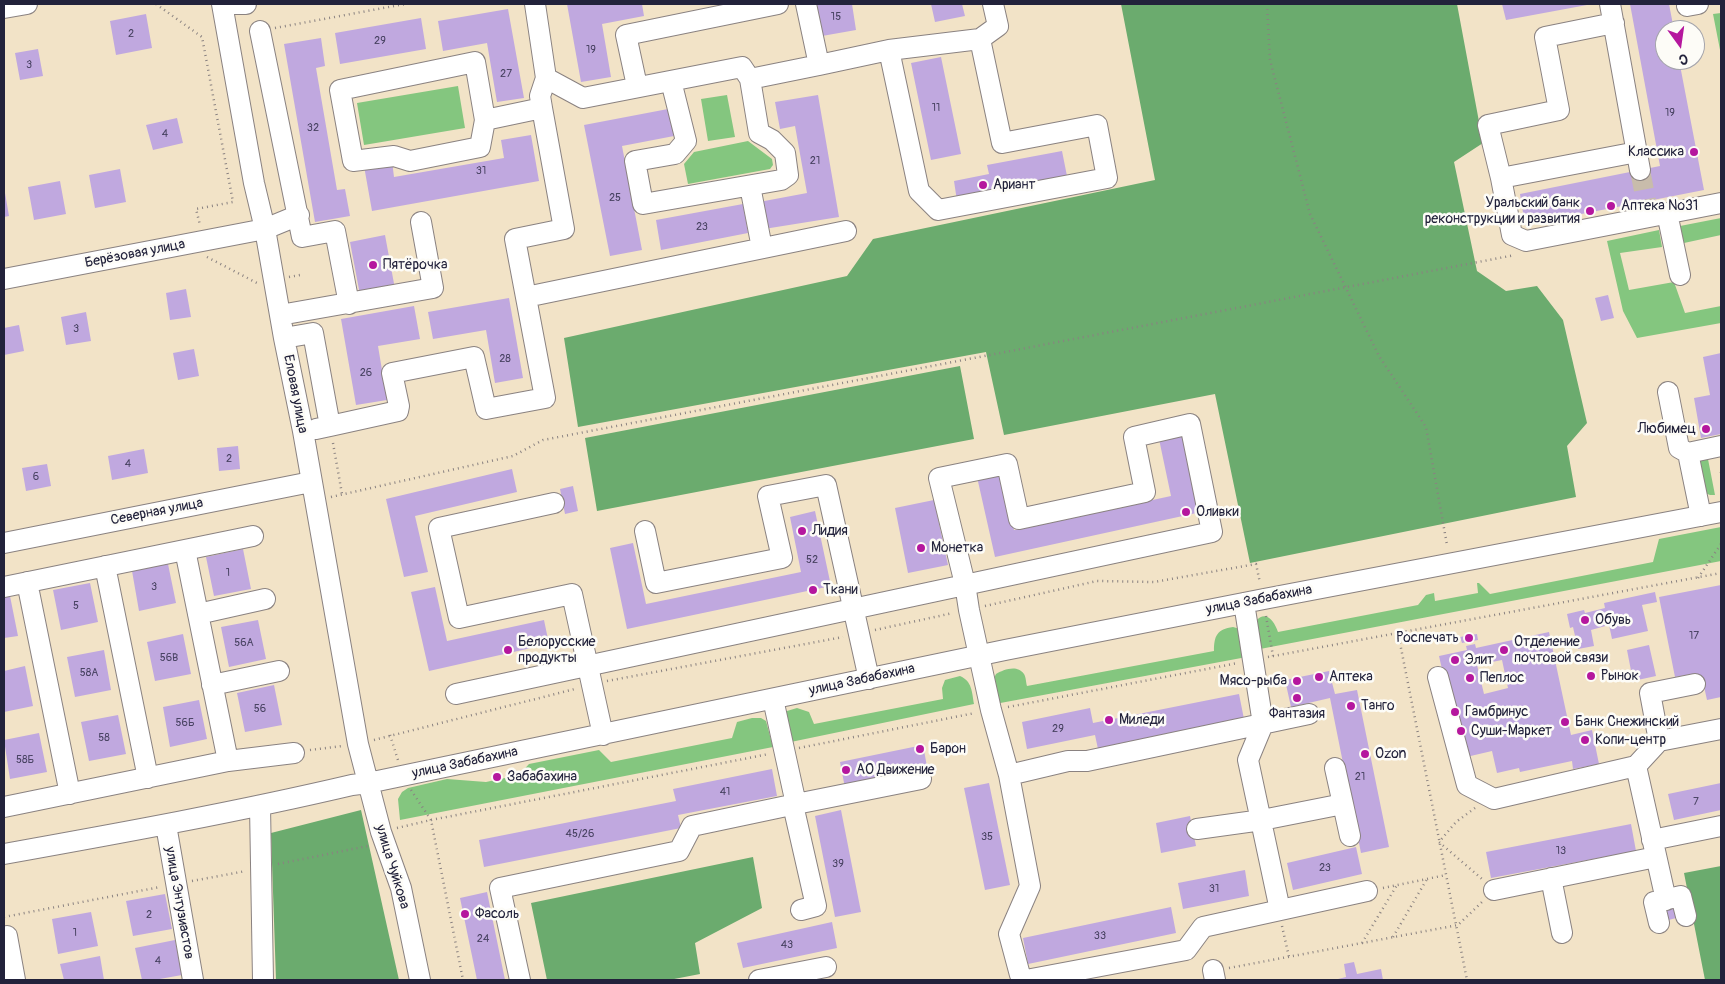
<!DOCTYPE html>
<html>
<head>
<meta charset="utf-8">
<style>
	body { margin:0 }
	#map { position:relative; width:1725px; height:984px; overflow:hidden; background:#f2e3c7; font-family:Pangolin,sans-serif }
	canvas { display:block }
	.frame { position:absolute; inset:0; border:5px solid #22223b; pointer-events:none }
	.north { position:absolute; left:1655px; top:20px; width:50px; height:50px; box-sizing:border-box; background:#fdfcf7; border:1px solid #a5a5ac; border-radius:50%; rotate:166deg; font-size:14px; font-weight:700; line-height:20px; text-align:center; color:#22223b }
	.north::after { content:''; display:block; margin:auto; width:18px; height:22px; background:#b5179e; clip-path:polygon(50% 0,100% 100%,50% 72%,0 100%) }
</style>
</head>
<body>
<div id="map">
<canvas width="1725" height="984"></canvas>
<div class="frame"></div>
<div class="north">С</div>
</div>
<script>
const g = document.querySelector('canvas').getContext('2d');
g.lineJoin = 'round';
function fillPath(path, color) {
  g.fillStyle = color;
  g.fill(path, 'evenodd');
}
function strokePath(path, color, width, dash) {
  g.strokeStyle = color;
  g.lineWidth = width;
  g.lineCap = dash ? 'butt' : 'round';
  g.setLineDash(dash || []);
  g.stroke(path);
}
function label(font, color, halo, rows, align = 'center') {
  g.font = font + ' Pangolin,sans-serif';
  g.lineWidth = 5;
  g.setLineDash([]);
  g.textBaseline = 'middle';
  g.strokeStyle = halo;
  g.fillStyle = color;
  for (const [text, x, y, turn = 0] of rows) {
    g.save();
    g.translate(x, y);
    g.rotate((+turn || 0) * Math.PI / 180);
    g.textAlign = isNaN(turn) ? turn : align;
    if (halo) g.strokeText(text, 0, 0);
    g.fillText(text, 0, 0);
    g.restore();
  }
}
fillPath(new Path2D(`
	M1721 13V55L1713 14Z
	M458 86 465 128 364 145 357 103Z
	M727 95 735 137 708 141 701 99Z
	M748 141 772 159 773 165 770 169 688 184 684 164 694 152Z
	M1721 218V235L1684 243 1680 226Z
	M1659 230 1662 247 1620 253 1629 290 1674 282 1685 313 1721 306V323L1637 338 1623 311 1607 241Z
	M1707 454 1715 495H1710L1700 491 1694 462Z
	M1721 527V561L1260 649 1255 622C1266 609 1274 621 1278 632L1418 605 1426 595 1434 593 1435 601 1478 593 1477 583H1479L1490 594 1653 562 1659 539Z
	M1233 627 1240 629 1252 656 995 704 993 680 996 674C1003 670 1017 664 1024 674 1026 677 1026 683 1027 686L1214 651C1214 636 1217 629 1233 627Z
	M960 676C972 681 972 692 974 704L786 743 782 718 787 711 797 708 809 712 814 724 943 699 942 688 945 680Z
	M752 718H761L766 721 773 747 400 820 398 799 402 792 408 788 447 779 486 782 519 775 529 764 599 750 611 762 732 738 737 722Z`), '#84c67f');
fillPath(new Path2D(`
	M1121 4H1457L1483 143 1454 162 1477 271 1506 291 1537 286 1563 320 1587 423 1567 446 1576 497 1250 563 1215 394 1004 435 986 352 578 427 564 338 847 276 873 239 1155 180Z
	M960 366 974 439 597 511 585 438Z
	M361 810 399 980H276L271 833Z
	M753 857 762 908 695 943 700 974 669 980H547L531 903Z
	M1721 866V980H1705L1684 873Z`), '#6bab6e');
fillPath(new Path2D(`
	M567 4H642L644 16 602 24 611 77 581 82Z
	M817 4H852L856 30 822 36Z
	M931 4H962L965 16 935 22Z
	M1502 4H1587V5L1506 20Z
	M1630 4H1669L1674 30H1665V60H1679L1704 190 1525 225 1520 194 1660 166Z
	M508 9 524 98 497 102 487 43 443 51 438 21Z
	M146 14 152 48 116 55 110 21Z
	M421 18 426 49 340 64 335 33Z
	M321 38 325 66 316 68 337 190 345 189 350 216 315 222 284 44Z
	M38 49 43 76 20 80 15 53Z
	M941 57 961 154 931 160 911 63Z
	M818 95 839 217 764 229 759 202 807 193 795 126 780 129 775 102Z
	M668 109 674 136 622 146 642 250 610 256 584 125Z
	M177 118 183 143 153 150 146 125Z
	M531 135 539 181 372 211 364 166 392 161 394 177 504 158 501 140Z
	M1062 151 1068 181 957 201 954 181 989 174 987 165Z
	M120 169 126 202 95 208 89 175Z
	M60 181 66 214 34 220 28 187Z
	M5 193 9 216 4 217V194Z
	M743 204 748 233 661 250 656 220Z
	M385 235 395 289 360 295 350 242Z
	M186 289 191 317 170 320 166 293Z
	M1608 295 1614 318 1601 321 1595 298Z
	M509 298 523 378 495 383 486 330 433 339 428 312Z
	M414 306 420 339 378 346 387 400 356 405 341 319Z
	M86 312 91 341 66 345 61 317Z
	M19 325 24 351 4 355V328Z
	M194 349 199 376 178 380 173 353Z
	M1721 353V434L1701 438 1694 398 1710 395 1703 357Z
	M1184 434 1201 512 995 557 977 477 1002 472 1014 530 1171 496 1159 439Z
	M238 446 240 469 219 471 217 448Z
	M144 449 148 473 112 480 108 456Z
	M47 464 51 486 26 491 22 468Z
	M512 469 517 492 415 516 428 572 404 577 386 499Z
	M573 486 578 511 565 514 560 489Z
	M934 500 948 565 908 573 895 508Z
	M815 511 831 586 627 629 610 548 633 543 646 604 801 572 790 517Z
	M243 549 251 589 214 596 206 557Z
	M168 564 176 603 139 611 132 571Z
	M90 583 98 622 61 630 53 590Z
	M1721 585V697L1707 700 1703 682 1692 674 1675 677 1659 597Z
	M435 587 447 641 544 620 549 644 429 671 411 592Z
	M1655 592 1657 602 1642 605 1648 631 1612 639 1609 625 1591 630 1594 646 1578 649 1573 627 1570 628 1567 614 1584 610 1585 613 1605 608 1604 603Z
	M10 596 18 636 4 638V597Z
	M258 620 266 659 229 667 221 627Z
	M1549 632 1571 735 1592 730 1599 764 1573 769 1572 761 1520 772 1519 768 1497 773 1492 751 1462 758 1439 656 1467 650 1466 646 1475 644 1476 648ZM1502 660 1508 688 1484 694 1477 665Z
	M183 634 191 674 155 681 147 642Z
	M1477 634 1478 640 1462 643 1460 637Z
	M1649 645 1656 676 1633 681 1627 650Z
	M104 650 111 690 75 697 67 657Z
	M25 666 33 706 4 712V671Z
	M1329 671 1335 694 1357 690 1389 847 1361 853 1330 698 1291 707 1285 680Z
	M274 685 282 725 245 732 237 693Z
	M1239 694 1244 719 1098 749 1095 735 1027 749 1022 722 1090 708 1093 723Z
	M199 700 207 739 170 747 163 707Z
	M118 715 126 754 89 761 81 722Z
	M39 733 47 772 10 779 4 740Z
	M923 745 928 772 845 788 840 762Z
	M772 769 777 796 678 815 681 828 484 867 479 840 676 801 673 789Z
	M989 783 1010 885 985 890 964 788Z
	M1721 783V810L1674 820 1668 794Z
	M841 810 861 912 835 917 815 816Z
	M1190 816 1196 846 1161 853 1156 823Z
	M1631 824 1636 851 1491 878 1486 852Z
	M1356 847 1362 874 1293 890 1287 863Z
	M1245 870 1249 896 1183 909 1178 883Z
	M487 892 505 980H477L460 898Z
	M165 894 172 929 133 936 126 901Z
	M1673 902 1676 918 1665 921 1662 904Z
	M1171 907 1176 933 1028 964 1023 938Z
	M91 912 98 946 58 954 52 919Z
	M832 922 837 948 743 968 737 943Z
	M175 940 182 975 154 980H142L135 948Z
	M100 956 104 980H64L60 964Z
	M1354 962 1357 974 1381 969 1383 980H1334L1346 977 1344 964Z`), '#c0a8df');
strokePath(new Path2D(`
	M1640 170 1646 201`), '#c8bcab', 20, [20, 10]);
const minor = new Path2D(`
	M222 4 254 183 265 229 284 338 303 431 358 744 381 832 401 888 420 980
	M225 4H246
	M806 4 819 65 889 50
	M1610 4 1640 170
	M1687 6 1698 4
	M4 8 27 4
	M260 31 302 237 335 231 349 304
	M980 39 889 50 919 191 938 210 1107 178 1097 125 1002 143 980 39 998 26 993 4
	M475 62 485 120 480 147 410 161 394 156 353 161 340 90Z
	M546 78 583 98 742 67 750 79 819 65
	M671 81 686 141 675 154 635 161 643 204 781 180 788 175 785 153 772 140 759 133 750 79
	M637 86 626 35 778 4
	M485 120 542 108 540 96 546 78 535 4
	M1637 152 1501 178 1512 235 1526 241 1721 203
	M1501 178 1488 125 1559 110 1545 37 1614 23
	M750 186 762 248
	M1667 213 1680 275
	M4 279 265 229 299 215
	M526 297 846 231
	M280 315 433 288 421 222
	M284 338 313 333 330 426 316 429
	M1668 392 1679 448 1688 453
	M330 426 398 411 399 406 392 373 474 357 486 409 545 398 515 239 564 229 542 108
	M554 503 439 528 459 618 572 594 603 735
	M1701 516 1688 453 1721 446
	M645 531 656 583 782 558 768 496 826 485 869 679
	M4 543 311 482
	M185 550 228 761
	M105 566 148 778
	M27 582 70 794
	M4 587 253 536
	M1244 603 1263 724 1248 760 1280 910
	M198 614 265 599
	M1438 677 1467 785 1494 799 1636 766 1659 741
	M1695 684 1650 693 1659 741 1721 729
	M212 685 279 671
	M456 694 1212 532 1190 424 1134 437 1145 492 1019 519 1007 464 939 478 965 584 969 610 991 710 1009 775 1030 886 1009 934 1020 975 1026 980 1186 950 1203 927 1367 891
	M1636 766 1666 900
	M1335 768 1343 804
	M1009 775 1068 761H1087L1309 714
	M796 804 921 779
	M793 805 816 906 801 910
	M260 806 263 980
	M4 807 228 761 294 753
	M166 825 193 980
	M1197 829 1262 820 1343 804 1350 836
	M1652 840 1721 826
	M4 854C121 833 237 812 352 785L368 783 1005 650 1264 599 1721 512
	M1551 878 1562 933
	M1494 890 1656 857
	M1659 923 1654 902 1681 896 1686 916
	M7 936 15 980
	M1213 970 1215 980
	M520 980 500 888 679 851 692 826 796 804 773 699
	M759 980 826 967`);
strokePath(minor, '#8a8281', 22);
strokePath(new Path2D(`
	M156 4 202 37 233 202 196 209 200 225
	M1267 4 1270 60 1310 214 1379 356 1426 427 1447 545
	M275 28 405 4
	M207 257 257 283
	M289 277 300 275
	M333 443 342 494
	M1721 472V473
	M331 497 513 456 543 440 1515 255
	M1698 578 1721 544
	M985 606 1097 581 1154 582 1256 564 1260 583
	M1266 616 1273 656
	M875 630 953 613
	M1398 633 1467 980
	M1268 657 1721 573
	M607 681 843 637
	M1008 707 1238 663
	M390 735 398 760
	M374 740 575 689
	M799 748 975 713
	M310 750 342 746
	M411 790 431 820 463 980
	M1475 808 1456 822 1439 842 1482 879
	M397 828 431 820 769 754
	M278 864 368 846
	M192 881 246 871
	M1383 888 1446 875
	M4 917 160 887
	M1282 926 1289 957
	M1393 937 1427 879
	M1362 943 1397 885
	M1229 968 1458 925 1483 901`), '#8a8281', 2.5, [1, 4]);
strokePath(minor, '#fff', 20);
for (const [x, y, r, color] of [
	[1694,152,5,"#b5179e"],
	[983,185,5,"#b5179e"],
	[1611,206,5,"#b5179e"],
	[1590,211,5,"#b5179e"],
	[373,265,5,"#b5179e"],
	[1706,429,5,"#b5179e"],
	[1186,512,5,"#b5179e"],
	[802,531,5,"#b5179e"],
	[921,548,5,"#b5179e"],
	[813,590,5,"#b5179e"],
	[1585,620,5,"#b5179e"],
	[1469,638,5,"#b5179e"],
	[508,650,5,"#b5179e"],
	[1504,650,5,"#b5179e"],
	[1455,660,5,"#b5179e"],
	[1591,676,5,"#b5179e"],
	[1319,677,5,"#b5179e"],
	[1470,678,5,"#b5179e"],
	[1297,681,5,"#b5179e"],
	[1297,698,5,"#b5179e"],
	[1351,706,5,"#b5179e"],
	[1455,712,5,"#b5179e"],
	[1109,720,5,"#b5179e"],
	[1565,722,5,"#b5179e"],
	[1461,731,5,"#b5179e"],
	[1585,740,5,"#b5179e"],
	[920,749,5,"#b5179e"],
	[1365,754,5,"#b5179e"],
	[846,770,5,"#b5179e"],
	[497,777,5,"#b5179e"],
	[465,914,5,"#b5179e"]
]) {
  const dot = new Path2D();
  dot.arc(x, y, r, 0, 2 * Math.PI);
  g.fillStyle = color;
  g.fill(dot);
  strokePath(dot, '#fdfcf7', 2);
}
label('11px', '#4a4464', null, [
	["15",836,17],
	["2",131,34],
	["29",380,41],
	["19",591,50],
	["3",29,65],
	["27",506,74],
	["11",936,108],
	["19",1670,113],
	["32",313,128],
	["4",165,134],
	["21",815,161],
	["31",481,171],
	["25",615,198],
	["23",702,227],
	["3",76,329],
	["28",505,359],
	["26",366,373],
	["2",229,459],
	["4",128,464],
	["6",36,477],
	["52",812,560],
	["1",228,573],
	["3",154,587],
	["5",76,606],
	["17",1694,636],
	["56А",244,643],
	["56В",169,658],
	["58А",89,673],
	["56",260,709],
	["56Б",185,723],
	["29",1058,729],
	["58",104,738],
	["58Б",25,760],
	["21",1360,777],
	["41",725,792],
	["7",1696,802],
	["45/26",580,834],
	["35",987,837],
	["13",1561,851],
	["39",838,864],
	["23",1325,868],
	["31",1214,889],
	["2",149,915],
	["1",75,933],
	["33",1100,936],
	["24",483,939],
	["43",787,945],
	["4",158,961]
]);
label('14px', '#22223b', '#fdfcf7', [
	["Классика",1684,152,"right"],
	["Ариант",993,185],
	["Уральский банк",1580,203,"right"],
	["реконструкции и развития",1580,219,"right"],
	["Аптека №31",1621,206],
	["Пятёрочка",383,265],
	["Любимец",1696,429,"right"],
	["Оливки",1196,512],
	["Лидия",812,531],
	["Монетка",931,548],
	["Ткани",823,590],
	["Обувь",1595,620],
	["Роспечать",1459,638,"right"],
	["Белорусские",518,642],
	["продукты",518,658],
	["Отделение",1514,642],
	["почтовой связи",1514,658],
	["Элит",1465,660],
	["Рынок",1601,676],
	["Аптека",1329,677],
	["Пеплос",1480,678],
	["Мясо-рыба",1287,681,"right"],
	["Танго",1361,706],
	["Гамбринус",1465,712],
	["Фантазия",1297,714,"center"],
	["Миледи",1119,720],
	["Банк Снежинский",1575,722],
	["Суши-Маркет",1471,731],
	["Копи-центр",1595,740],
	["Барон",930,749],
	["Ozon",1375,754],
	["АО Движение",856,770],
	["Забабахина",507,777],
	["Фасоль",475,914]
], 'left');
label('14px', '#22223b', '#fdfcf7', [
	["Берёзовая улица",135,254,-11],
	["Еловая улица",295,394,79],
	["Северная улица",157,512,-11],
	["улица Забабахина",1259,600,-11],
	["улица Забабахина",862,680,-12],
	["улица Забабахина",465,763,-12],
	["улица Чуйкова",392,867,73],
	["улица Энтузиастов",179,903,80]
]);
</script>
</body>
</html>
